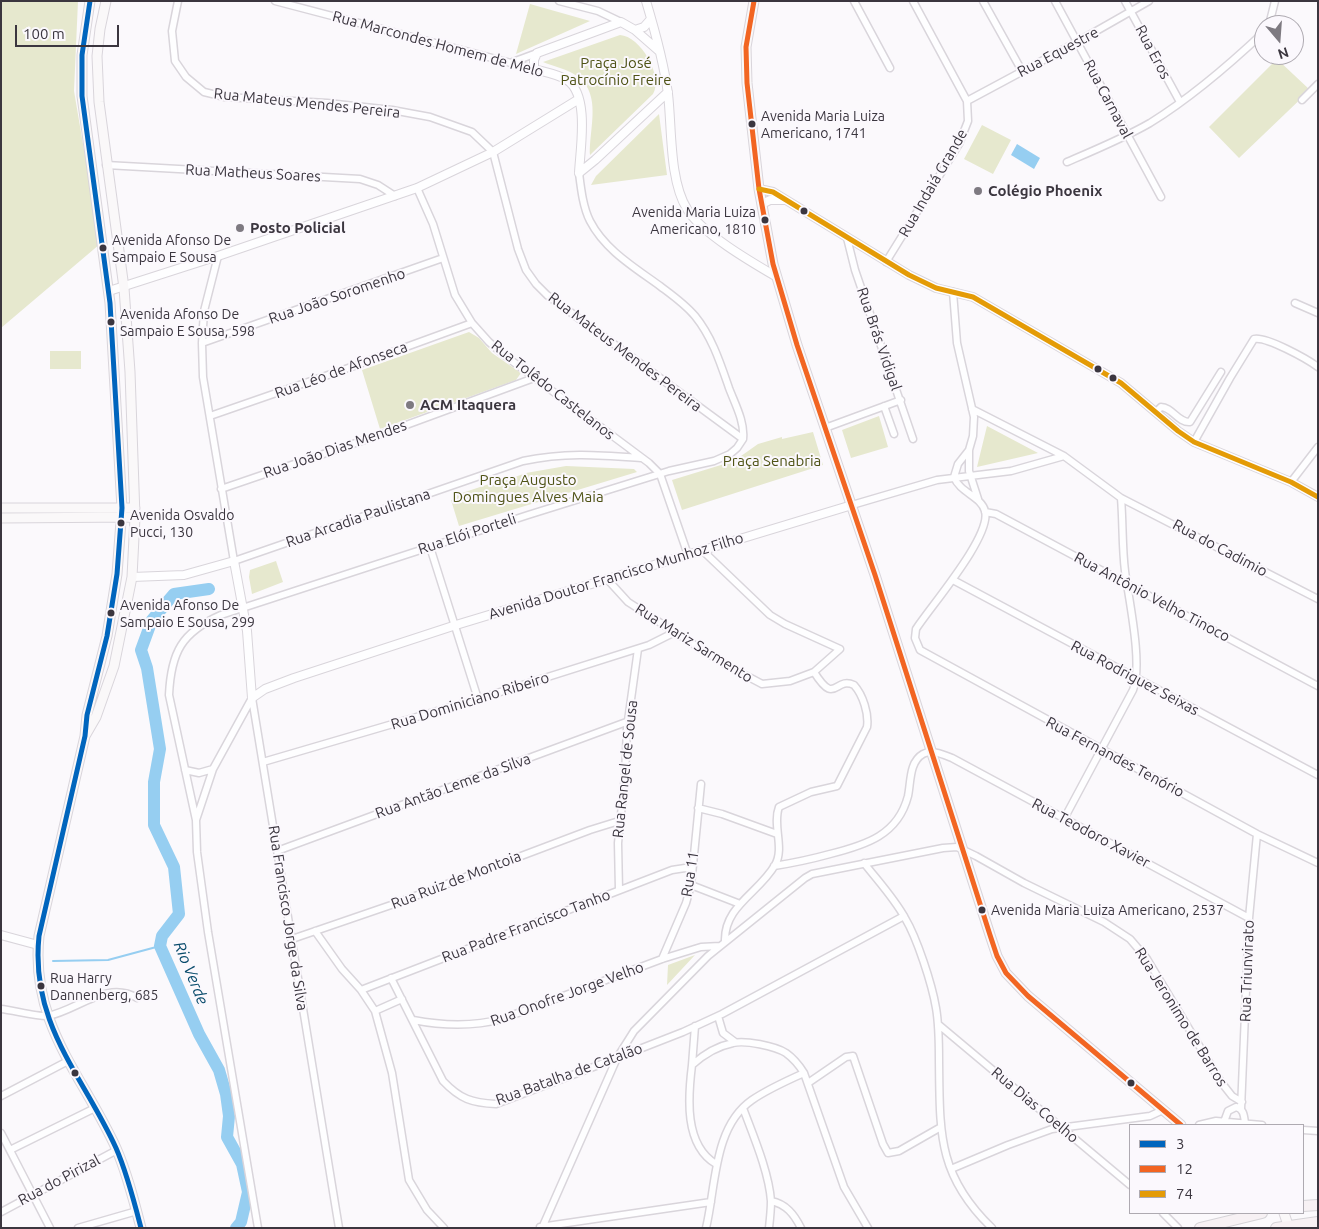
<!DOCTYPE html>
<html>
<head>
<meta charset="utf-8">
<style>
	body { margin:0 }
	#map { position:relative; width:1319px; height:1229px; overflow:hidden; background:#fbf9fc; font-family:Ubuntu,sans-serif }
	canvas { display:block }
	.frame { position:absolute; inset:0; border:2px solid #3b363f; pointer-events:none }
	.legend { position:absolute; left:1129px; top:1124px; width:175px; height:90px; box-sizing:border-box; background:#fbf8fd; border:1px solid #aeaab1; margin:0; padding:6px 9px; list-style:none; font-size:15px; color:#3b363f }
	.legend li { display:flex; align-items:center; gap:10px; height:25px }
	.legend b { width:25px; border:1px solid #aeaab1 }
	.north { position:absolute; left:1254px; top:15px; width:50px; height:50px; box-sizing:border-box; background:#fbf8fd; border:1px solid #aeaab1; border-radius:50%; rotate:162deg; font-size:14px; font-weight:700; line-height:20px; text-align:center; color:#3b363f }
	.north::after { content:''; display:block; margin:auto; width:18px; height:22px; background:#7e7a81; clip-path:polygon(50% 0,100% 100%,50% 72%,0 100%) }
	.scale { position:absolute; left:15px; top:25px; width:104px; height:22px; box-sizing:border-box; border:2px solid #3b363f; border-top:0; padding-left:6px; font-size:15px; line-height:18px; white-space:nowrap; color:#3b363f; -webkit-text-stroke:4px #fbf8fd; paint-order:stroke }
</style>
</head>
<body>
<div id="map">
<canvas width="1319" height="1229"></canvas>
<div class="frame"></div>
<ul class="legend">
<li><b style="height:6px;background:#0065bd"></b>3</li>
<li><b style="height:6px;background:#f26522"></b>12</li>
<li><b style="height:6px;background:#e49b06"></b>74</li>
</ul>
<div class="north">N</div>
<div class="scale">100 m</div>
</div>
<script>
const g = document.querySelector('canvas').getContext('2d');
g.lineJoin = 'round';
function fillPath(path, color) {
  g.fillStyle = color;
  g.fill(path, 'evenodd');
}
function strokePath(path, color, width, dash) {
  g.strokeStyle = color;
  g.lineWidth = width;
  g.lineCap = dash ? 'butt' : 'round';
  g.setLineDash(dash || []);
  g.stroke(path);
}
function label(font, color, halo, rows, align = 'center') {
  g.font = font + ' Ubuntu,sans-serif';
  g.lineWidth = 4;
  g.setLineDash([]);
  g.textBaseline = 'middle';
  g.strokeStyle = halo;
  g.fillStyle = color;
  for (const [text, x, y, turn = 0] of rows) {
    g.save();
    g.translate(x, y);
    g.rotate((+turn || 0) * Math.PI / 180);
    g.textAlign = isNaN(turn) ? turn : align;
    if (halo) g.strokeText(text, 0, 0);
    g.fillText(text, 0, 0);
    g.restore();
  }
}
fillPath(new Path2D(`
	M1 1H78L74 91 100 244 1 328Z
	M530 4 590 21 516 54Z
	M620 35C640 36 664 76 653 94L590 155C589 127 604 90 572 73 563 68 553 66 543 62Z
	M1277 59 1310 90 1239 158 1209 127Z
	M659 114 667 175 591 185 596 176Z
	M982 125 1011 140 993 174 964 159Z
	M469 332 479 338 492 353 521 373 516 380 380 429 362 370Z
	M50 351H81V369H50Z
	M879 416 888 447 851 458 842 430Z
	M987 426 1038 453 977 467Z
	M813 432 823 465 682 510 672 480 734 461 758 444 782 437V439Z
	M566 466 634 469 637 472 459 526 451 500 454 499 453 496 492 483 493 485 526 473Z
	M276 561 283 582 252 594 249 577 250 570Z
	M695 955 667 985 668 965Z`), '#e6e8ce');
fillPath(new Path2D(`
	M1017 144 1040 158 1034 169 1011 155Z`), '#96cef1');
strokePath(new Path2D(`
	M53 961 108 960 160 946`), '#96cef1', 2);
strokePath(new Path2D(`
	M209 589 174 594 152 620 141 650 147 668 160 749 154 782V825L174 867 179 914 162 936 160 946 199 1034 219 1070 226 1094 229 1116 227 1137 242 1164 248 1192 241 1222 236 1228`), '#96cef1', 12);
const minor = new Path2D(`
	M178 1 172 31 175 61 186 77 204 92 225 97 327 103 392 110 430 117 472 132 493 152 518 249 526 270 536 284 547 295 743 439
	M275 1 534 69
	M559 1 598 11 621 22
	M854 1 890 68
	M983 1 1022 71
	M1055 1 1161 197
	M1125 1 1180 102
	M1269 25 1275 1
	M510 63 537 53
	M1302 100 1318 84
	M967 101 1077 42 1149 1
	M1067 162C1095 150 1124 138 1150 123 1189 99 1230 64 1264 32
	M106 165 360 179 378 185 395 196
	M579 173C581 189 583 207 590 221 605 250 634 267 660 286 672 295 685 304 695 316 712 337 720 362 729 388 735 404 745 422 743 439
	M417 188 433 224 455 295 472 323 489 342 504 355 649 463 660 474 688 555
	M847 238 855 270 913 439
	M218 256 204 311 202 343 203 377 234 561 523 461C566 452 599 455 641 458
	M886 262 959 144 968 121 967 101 913 1
	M953 292 957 343 974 417 973 436 969 450V471L978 499
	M1295 303 1318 313
	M202 343 443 258
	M884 406 894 434
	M972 409 1064 456 1121 498 1318 599
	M1156 412 1161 407C1172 407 1178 423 1190 422L1221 372
	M210 416 354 366 472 323
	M825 428 901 400
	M1194 442 1230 378 1254 339C1266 336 1307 359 1318 367
	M969 450 958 464 954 477C960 493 981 496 985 511 992 536 930 607 916 629L915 638 920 650 1257 834 1318 863
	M1291 482 1318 447
	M221 489 379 435 534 378
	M852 505 937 480 1011 471 1064 456
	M985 512 996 514 1318 686
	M430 547 478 699
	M607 579 628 602 726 665 762 684 790 681 814 672 840 649 785 624 770 615 702 550
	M953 580 1318 775
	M252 698 213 769 196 820 197 852 208 932 258 1228
	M252 698 339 1228
	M263 762 478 699 649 645 675 632
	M185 770 199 773 213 769
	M698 808 722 814 777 834
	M1064 819 1133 690C1143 664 1129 601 1125 571 1122 547 1123 522 1121 498
	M196 820 169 695C171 652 182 632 221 615L528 515 669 471 714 461 730 454 737 448 743 439
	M277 851 629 721
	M864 863C878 881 894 898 905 918 917 938 932 984 936 1008 939 1025 939 1043 939 1061 940 1132 937 1175 992 1228
	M774 866C793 863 812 859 830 854 866 845 898 835 908 796 911 782 909 762 923 754 932 749 944 755 952 758L1249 918
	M691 885 740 904
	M619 890 618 843 625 776 627 728 638 649
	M315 931 342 969 361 990 375 1011 392 1073 409 1180 427 1210 444 1228
	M292 939 394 904 590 830 619 821
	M725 941C724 906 759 893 775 865 785 848 772 825 779 807L811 792 837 786 867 727C869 714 863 695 854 685 834 676 836 707 814 672
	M662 959 686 903 691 885 701 784
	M391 978 443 1081C460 1099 472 1103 496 1104L596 1066 683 1032 722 1014 904 916
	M361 990 672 870 685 868 692 869
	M1 1009C12 1010 39 1017 48 1016 78 1010 107 980 137 998
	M375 1011 402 999
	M718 1016 723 1033 735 1042
	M413 1020C444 1026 472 1027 502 1019L662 959 701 947 720 946
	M939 1025 1130 1185
	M692 1065 695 1026
	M808 1083 846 1057 853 1056 883 1144 888 1153 899 1151 941 1127
	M1 1096 68 1061
	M743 1108C753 1135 769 1172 771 1201 771 1210 770 1219 769 1228
	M1241 1109 1249 918 1257 834
	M1224 1122 1228 1111 1236 1107C1244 1109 1244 1116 1245 1123
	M1199 1125 1216 1121 1262 1125
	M1303 1130 1318 1131
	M1 1133 50 1228
	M10 1150 95 1108
	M716 1164C684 1145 688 1097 692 1065 703 1055 718 1046 733 1043 745 1040 775 1046 786 1053 793 1058 799 1065 804 1073L844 1187 868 1228
	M951 1169 1008 1145 1052 1129 1150 1116 1163 1110
	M771 1201C786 1204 794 1214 801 1228
	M1 1212 117 1150
	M1163 1213 1178 1228
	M540 1227 711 1202
	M78 1228 137 1211
	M542 1228 617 1058 634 1031 708 956 805 878 812 874 943 848 957 847 976 856 1024 883 1104 922 1130 939 1147 959 1221 1082 1232 1096 1242 1102
	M706 1228C716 1187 713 1127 752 1100 768 1089 786 1081 804 1073`);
const tertiary = new Path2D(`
	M646 1C655 31 664 63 668 94 672 127 669 180 687 209 701 233 753 263 777 277
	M635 30 644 27 651 19
	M579 173C580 150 590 95 567 80 558 74 544 72 534 69V60L537 53 621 22 635 30 659 51
	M579 173 595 160 668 92
	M759 189 773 192 909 275 936 288 973 297 1121 383 1178 431 1194 442 1291 482 1318 497
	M762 204 770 200H784
	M109 291 218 256 417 188 493 152 579 99
	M132 577 184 575 234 561 247 631 252 698
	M252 698 265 689 294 678 456 625 852 505
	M1 935 38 945`);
const secondary = new Path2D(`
	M90 1 82 55V96L110 303 122 508 117 574 107 636 87 715 85 736 39 936C30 1024 82 1074 116 1148 127 1173 134 1201 141 1228
	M754 1 746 47 747 83 759 189 773 264 797 345 875 575 990 935 997 956 1006 973 1028 996 1181 1125
	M1 508H135
	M1 518 135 517
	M85 736 96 717 114 666 132 577 135 517 130 372 124 288 99 102 97 56 100 29 106 1
	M1284 1213 1288 1225`);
const primary = new Path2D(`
	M1303 1206 1318 1205
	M1200 1228 1262 1213
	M1276 1228 1318 1222`);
strokePath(minor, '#d9d5db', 9);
strokePath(tertiary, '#d9d5db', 10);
strokePath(secondary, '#d9d5db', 11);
strokePath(primary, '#d6d4d8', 12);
strokePath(minor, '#fefeff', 6);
strokePath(tertiary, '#fefeff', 8);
strokePath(secondary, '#faf8f9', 9);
strokePath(primary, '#f7f1f4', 10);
strokePath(new Path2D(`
	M90 1 82 55V96L110 303 122 508 117 574 107 636 87 715 85 736 39 936C30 1024 82 1074 116 1148 127 1173 134 1201 141 1228`), '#0065bd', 5);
strokePath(new Path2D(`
	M754 1 746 47 747 83 759 189 773 264 797 345 875 575 990 935 997 956 1006 973 1028 996 1181 1125`), '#f26522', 5);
strokePath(new Path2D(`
	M759 189 773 192 909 275 936 288 973 297 1121 383 1178 431 1194 442 1291 482 1318 497`), '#e49b06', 5);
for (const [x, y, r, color] of [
	[752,124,4.5,"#3b363f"],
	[978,191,5,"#7e7a81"],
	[804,211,4.5,"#3b363f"],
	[765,220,4.5,"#3b363f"],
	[240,228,5,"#7e7a81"],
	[103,248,4.5,"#3b363f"],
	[111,322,4.5,"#3b363f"],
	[1098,369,4.5,"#3b363f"],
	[1113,378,4.5,"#3b363f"],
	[410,405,5,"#7e7a81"],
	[121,523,4.5,"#3b363f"],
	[111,613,4.5,"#3b363f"],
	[982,910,4.5,"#3b363f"],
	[41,986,4.5,"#3b363f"],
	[75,1073,4.5,"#3b363f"],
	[1131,1083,4.5,"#3b363f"]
]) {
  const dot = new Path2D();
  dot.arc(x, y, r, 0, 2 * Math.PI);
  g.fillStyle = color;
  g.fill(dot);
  strokePath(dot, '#fbf8fd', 2);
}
label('14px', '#3b363f', '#fbf8fd', [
	["Avenida Maria Luiza",761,116],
	["Americano, 1741",761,133],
	["Avenida Maria Luiza",756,212,"right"],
	["Americano, 1810",756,229,"right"],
	["Avenida Afonso De",112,240],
	["Sampaio E Sousa",112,257],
	["Avenida Afonso De",120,314],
	["Sampaio E Sousa, 598",120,331],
	["Avenida Osvaldo",130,515],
	["Pucci, 130",130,532],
	["Avenida Afonso De",120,605],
	["Sampaio E Sousa, 299",120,622],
	["Avenida Maria Luiza Americano, 2537",991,910],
	["Rua Harry",50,978],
	["Dannenberg, 685",50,995]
], 'left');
label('15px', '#3b363f', '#fbf8fd', [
	["Rua Marcondes Homem de Melo",438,44,15],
	["Rua Equestre",1058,52,-28],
	["Rua Eros",1153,52,62],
	["Rua Carnaval",1108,99,62],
	["Rua Mateus Mendes Pereira",307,103,6],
	["Rua Matheus Soares",253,173,3],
	["Rua Indaiá Grande",933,183,-60],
	["Rua João Soromenho",337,296,-19],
	["Rua Brás Vidigal",879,339,71],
	["Rua Mateus Mendes Pereira",625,352,37],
	["Rua Léo de Afonseca",341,370,-20],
	["Rua Tolêdo Castelanos",553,390,38],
	["Rua João Dias Mendes",335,449,-19],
	["Rua Arcadia Paulistana",358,518,-19],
	["Rua Elói Porteli",467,534,-18],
	["Rua do Cadimio",1220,548,28],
	["Avenida Doutor Francisco Munhoz Filho",616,576,-17],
	["Rua Antônio Velho Tinoco",1152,597,28],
	["Rua Mariz Sarmento",694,643,32],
	["Rua Rodriguez Seixas",1135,678,28],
	["Rua Dominiciano Ribeiro",470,701,-17],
	["Rua Fernandes Tenório",1115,757,28],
	["Rua Rangel de Sousa",625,769,-84],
	["Rua Antão Leme da Silva",453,786,-20],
	["Rua Teodoro Xavier",1091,833,28],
	["Rua 11",690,874,-81],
	["Rua Ruiz de Montoia",456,880,-21],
	["Rua Francisco Jorge da Silva",288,918,81],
	["Rua Padre Francisco Tanho",526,926,-21],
	["Rua Triunvirato",1247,971,-88],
	["Rua Onofre Jorge Velho",567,994,-20],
	["Rua Jeronimo de Barros",1181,1017,58],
	["Rua Batalha de Catalão",569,1074,-20],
	["Rua Dias Coelho",1035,1105,40],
	["Rua do Pirizal",59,1180,-28]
]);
label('15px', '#4f5316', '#fbf8fd', [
	["Praça José",616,63],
	["Patrocínio Freire",616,80],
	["Praça Senabria",772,461],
	["Praça Augusto",528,480],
	["Domingues Alves Maia",528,497]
]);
label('bold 15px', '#3b363f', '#fbf8fd', [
	["Colégio Phoenix",988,191],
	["Posto Policial",250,228],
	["ACM Itaquera",420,405]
], 'left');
label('italic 16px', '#084b6b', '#fbf8fd', [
	["Rio Verde",191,973,68]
]);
</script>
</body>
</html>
